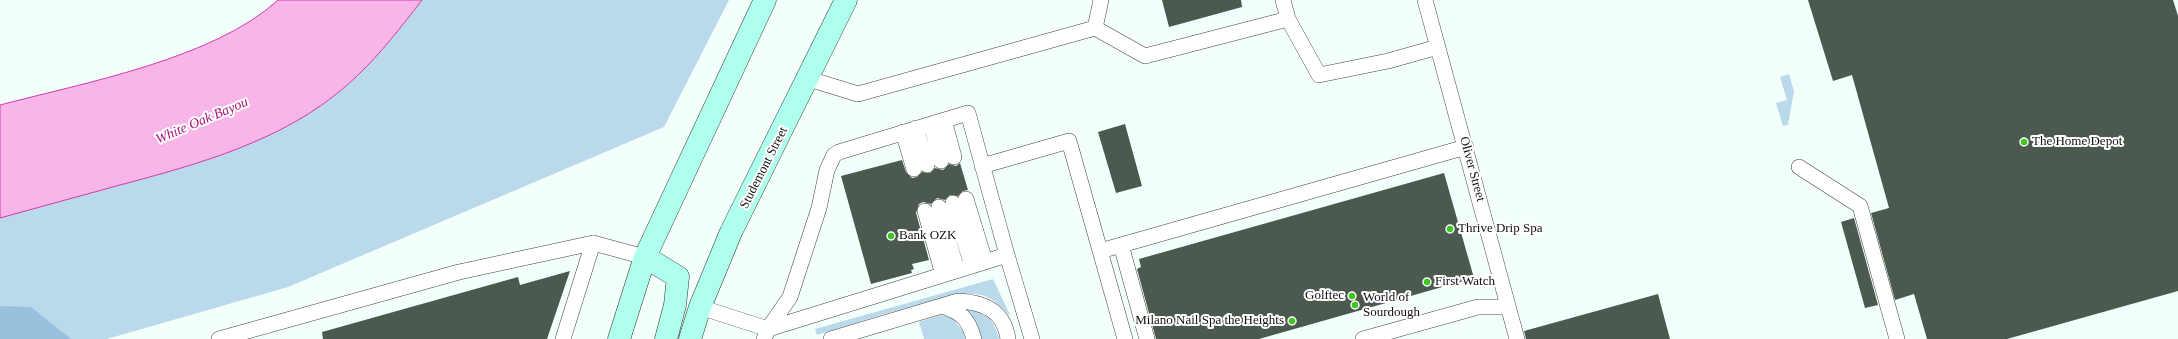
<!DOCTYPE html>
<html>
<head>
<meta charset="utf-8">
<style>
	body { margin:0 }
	canvas { display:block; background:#f3fffb }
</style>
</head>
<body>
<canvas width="2178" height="339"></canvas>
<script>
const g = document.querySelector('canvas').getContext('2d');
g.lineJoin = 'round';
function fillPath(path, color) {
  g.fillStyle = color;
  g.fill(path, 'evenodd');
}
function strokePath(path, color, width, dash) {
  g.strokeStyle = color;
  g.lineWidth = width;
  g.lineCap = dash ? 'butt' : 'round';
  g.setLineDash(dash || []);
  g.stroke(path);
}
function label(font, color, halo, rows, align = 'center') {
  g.font = font + ' Georgia,serif';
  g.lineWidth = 4;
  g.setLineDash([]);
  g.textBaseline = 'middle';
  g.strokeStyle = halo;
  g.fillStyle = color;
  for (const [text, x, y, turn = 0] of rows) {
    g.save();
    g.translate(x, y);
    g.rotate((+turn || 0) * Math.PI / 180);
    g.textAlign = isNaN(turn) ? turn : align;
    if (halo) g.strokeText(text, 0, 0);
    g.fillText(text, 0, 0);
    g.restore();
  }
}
fillPath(new Path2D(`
	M422 0H729L664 127 288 287 107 339H0V218C40 207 80 196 120 185 199 164 283 141 346 86 374 62 399 30 422 0Z
	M1789 74 1794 91 1788 125 1783 126 1776 103 1787 100 1780 77Z
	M993 279 1011 317C1003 308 994 299 982 295 957 288 848 326 817 335L815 329Z
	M963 308C983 311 994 318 999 339H976Z
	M940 315 952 317 963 332 965 339H924L919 322Z`), '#badaeb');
fillPath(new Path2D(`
	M0 306 31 307 71 339H0Z`), '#99c0dd');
const water = new Path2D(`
	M278 0H422C399 30 374 62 346 86 283 141 199 164 120 185 80 196 40 207 0 218V105C83 83 214 59 278 0Z`);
fillPath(water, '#f8b6e8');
strokePath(water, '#d13aa9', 1);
fillPath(new Path2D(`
	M1162 0H1241L1242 7 1169 27Z
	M1808 0H2173L2178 16V291L2007 339H1927L1914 294 1895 300 1871 213 1889 208 1852 75 1833 81Z
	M1125 124 1142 186 1116 193 1098 132Z
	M902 160 906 172 912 178 917 177 922 172 930 173 935 168 943 170 949 164 956 166 960 163 968 190 963 191 958 196 950 195 945 200 937 198 931 204 923 202 919 204 916 213 929 260 912 264 914 269 911 270 912 273 871 284 841 176Z
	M1444 173 1474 278 1259 339H1156L1137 269 1141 267 1139 259Z
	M1854 218 1878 305 1865 308 1841 222Z
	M570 271 547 339H323L322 332 518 277 520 285Z
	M1658 294 1670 339H1526L1524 331Z`), '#4c594f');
const service = new Path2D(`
	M1425 0 1517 339
	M1288 19 1319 75 1388 61 1438 47
	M1095 28 1101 0
	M809 79 858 94 1095 28 1145 56 1288 19 1283 0
	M944 120 954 157
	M931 124 941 161
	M916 128 927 165
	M903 132 914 169
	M982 166 1069 141 1125 339
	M1799 167 1860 206 1897 339
	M966 199 985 261
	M953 203 972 266
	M939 207 957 270
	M925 211 943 275
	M1121 245 1147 339
	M1100 251 1466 147
	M1007 255 1032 339
	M942 306C961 312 968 318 974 339
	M700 307 768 329 1007 255 968 113 839 152 834 155 827 170 819 208 790 297 768 329 764 339
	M219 339 459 272 593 243 645 257
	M563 339 593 243
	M831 339 958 301C984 302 1004 311 1008 339
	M1363 339 1478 307H1508`);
const secondary = new Path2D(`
	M645 257 678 277 675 305 666 339
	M619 339 645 257 765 0
	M690 339 700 307 731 232 846 0`);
strokePath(service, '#434343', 16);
strokePath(secondary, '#323232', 23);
strokePath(service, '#fff', 15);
strokePath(secondary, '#aeffeb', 22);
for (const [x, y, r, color] of [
	[2024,142,4,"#40c523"],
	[1450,229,4,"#40c523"],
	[891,236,4,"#40c523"],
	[1427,282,4,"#40c523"],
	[1352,296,4,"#40c523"],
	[1355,305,4,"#40c523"],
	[1292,321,4,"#40c523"]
]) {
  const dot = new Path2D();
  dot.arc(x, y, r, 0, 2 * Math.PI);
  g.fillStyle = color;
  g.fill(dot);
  strokePath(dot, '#fff', 1.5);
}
label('13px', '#101010', '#fff', [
	["The Home Depot",2032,142],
	["Thrive Drip Spa",1458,229],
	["Bank OZK",899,236],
	["First Watch",1435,282],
	["Golftec",1344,296,"right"],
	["World of",1363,298],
	["Sourdough",1363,313],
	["Milano Nail Spa the Heights",1284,321,"right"]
], 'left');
label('13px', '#101010', '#fff', [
	["Studemont Street",764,168,-63],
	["Oliver Street",1472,169,75]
]);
label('italic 14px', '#a7147a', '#fff', [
	["White Oak Bayou",202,121,-23]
]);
</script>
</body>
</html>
